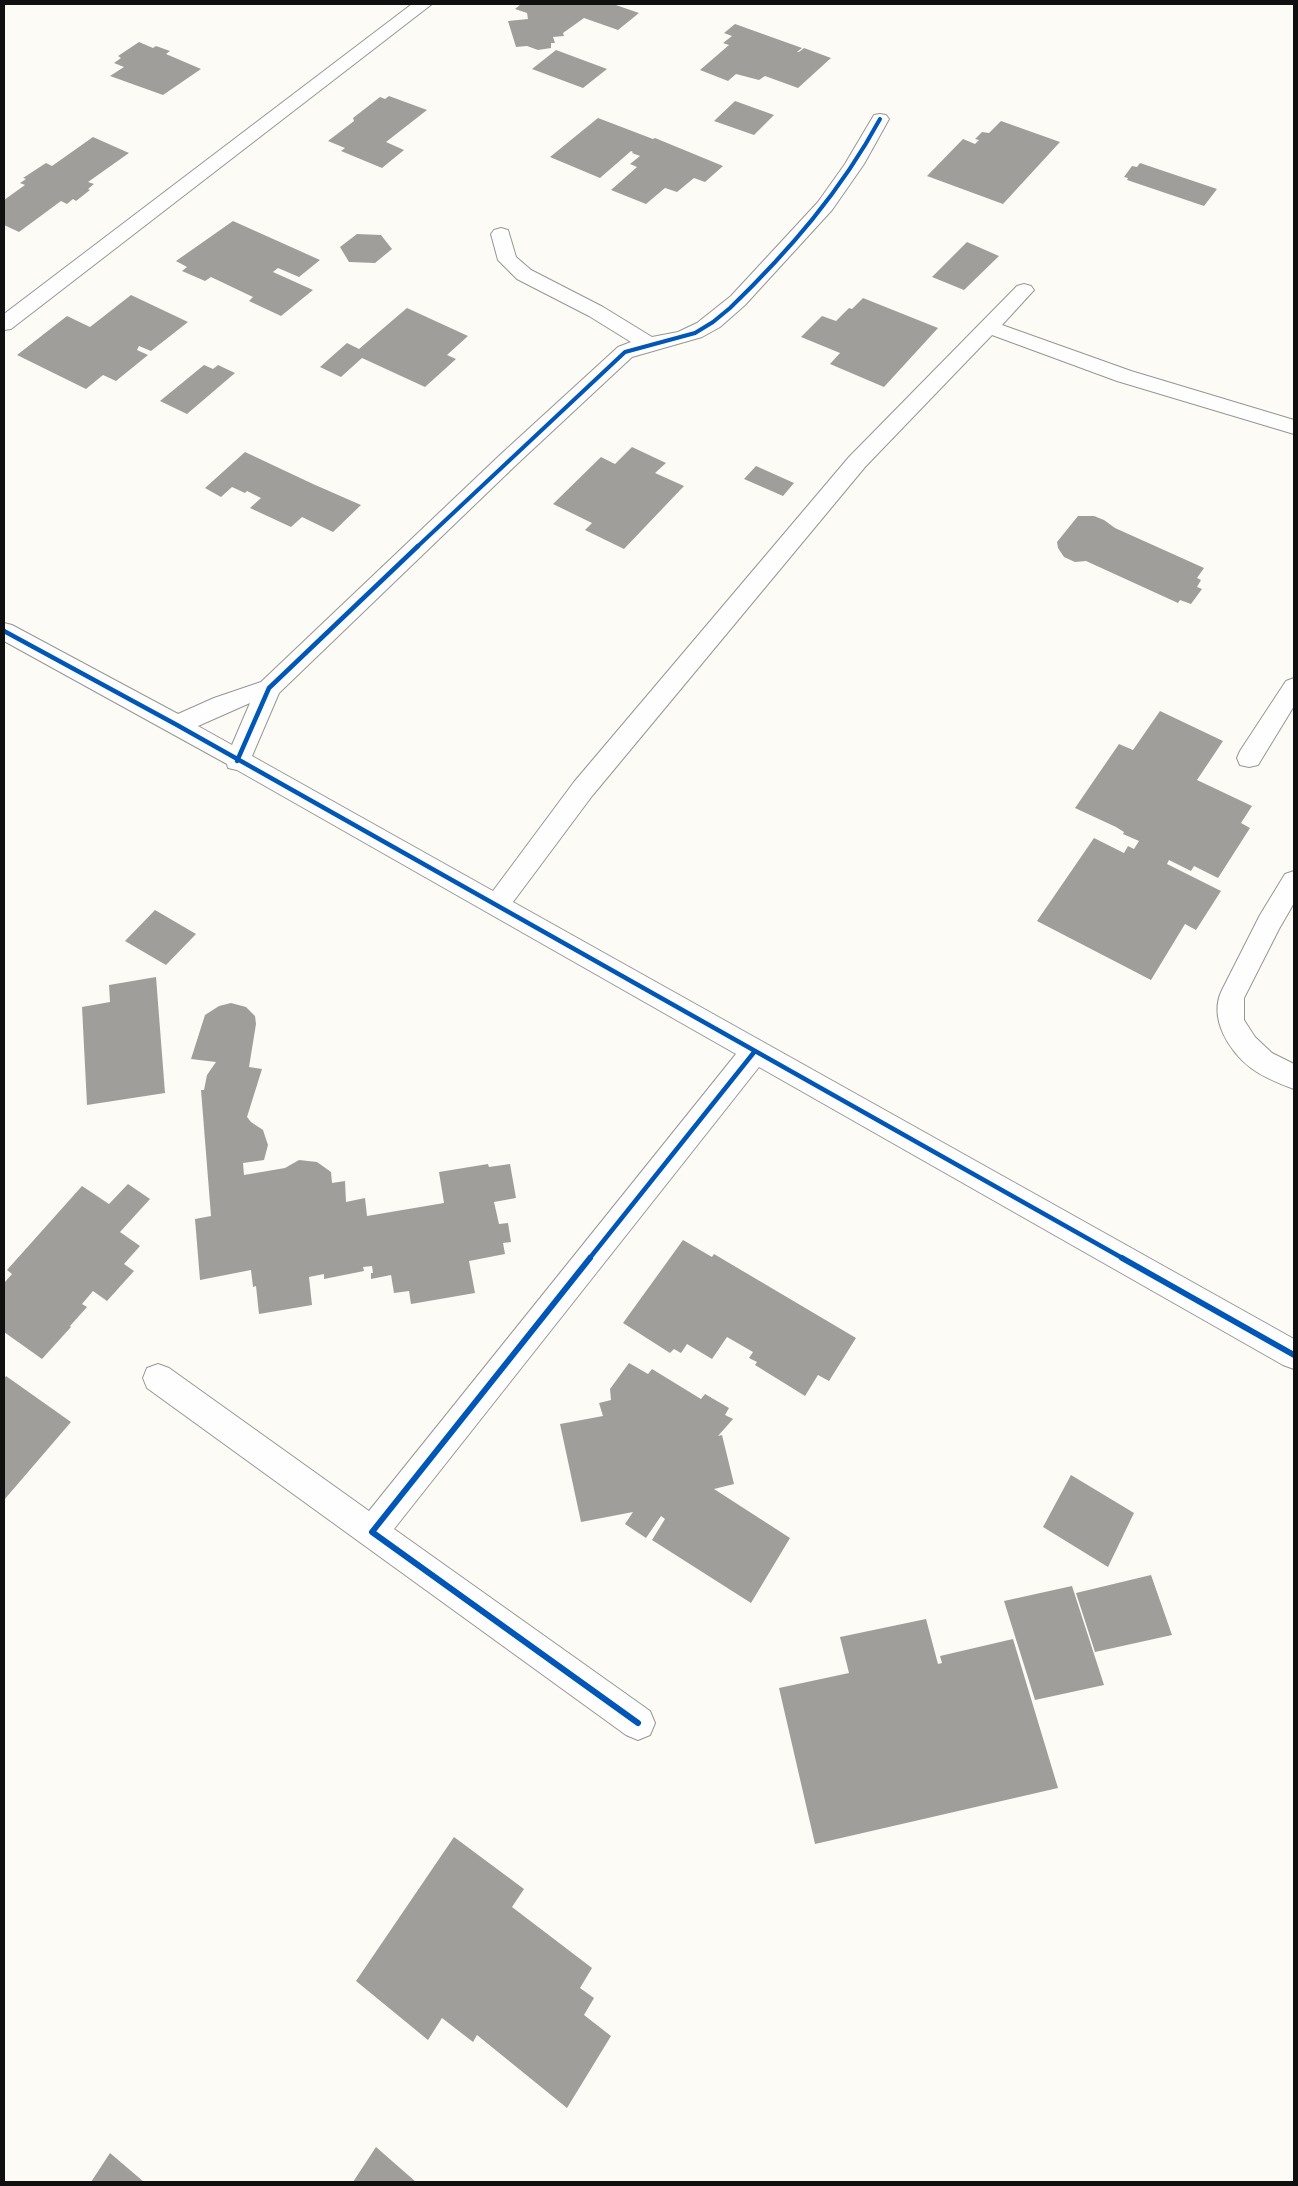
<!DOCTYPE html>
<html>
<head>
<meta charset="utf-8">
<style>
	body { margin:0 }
	#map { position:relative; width:1298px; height:2186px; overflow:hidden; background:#fcfbf6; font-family:"Crimson Pro",serif }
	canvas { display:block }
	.frame { position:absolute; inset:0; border:5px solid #101010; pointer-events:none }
</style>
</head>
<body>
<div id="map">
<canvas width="1298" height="2186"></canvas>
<div class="frame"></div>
</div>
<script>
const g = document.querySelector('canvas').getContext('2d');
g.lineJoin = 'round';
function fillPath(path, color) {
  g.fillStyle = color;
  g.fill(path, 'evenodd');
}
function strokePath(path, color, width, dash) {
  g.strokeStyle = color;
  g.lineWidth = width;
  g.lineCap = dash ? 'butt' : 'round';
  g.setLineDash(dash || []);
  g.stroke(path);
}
fillPath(new Path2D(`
	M521 4H613L639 13 618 30 584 18 563 33 564 36 553 37 555 43H551V48L538 50 527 46 516 47 508 21 528 19 527 13 515 9Z
	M735 24 802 48 797 52H799L804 48 831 58 798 88 765 76 759 80 736 74 728 81 700 70 729 45 723 43 732 36 724 33Z
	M139 42 153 48 156 46 170 51 166 54 201 69 163 95 110 76 124 67 114 63 121 58 118 56Z
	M556 50 607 69 583 88 532 69Z
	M389 96 427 110 386 142 404 150 382 168 341 151 345 148 328 141 354 121 353 118 380 97 385 99Z
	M735 101 774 115 754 135 714 121Z
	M598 118 653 139 655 138 723 166 705 182 694 178 677 192 665 188 646 204 611 190 637 167 630 164 640 156 632 153 633 152 631 151 600 178 550 157Z
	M1001 121 1060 142 1003 204 927 176 963 139 975 144 979 140 975 139 982 132 989 133Z
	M93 137 129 153 88 182 94 184 88 189 90 190 76 201 73 199 67 204 61 201 19 232 4 225V200L25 185 20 183 26 179 23 178 46 163 52 166Z
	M1140 163 1217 189 1204 206 1127 180 1128 178 1124 177 1132 166 1137 167Z
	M233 221 320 260 299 277 278 268 273 272 313 290 281 316 249 301 253 297 211 277 205 281 182 271 187 267 176 261Z
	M357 234 381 235 392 249 375 263 349 262 340 247Z
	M967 242 999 256 964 290 932 277Z
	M131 295 188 322 151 351 139 346 137 350 148 355 116 381 103 375 86 389 17 355 67 316 90 327Z
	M863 298 938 328 884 387 830 364 840 353 801 337 822 316 836 321 849 308 852 309Z
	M407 308 468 336 447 355 456 359 425 387 362 358 341 377 320 367 347 343 359 349Z
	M204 365 213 369 218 365 235 373 187 414 160 401Z
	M632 447 666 463 655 473 684 486 624 549 585 530 592 523 553 504 601 457 615 464Z
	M245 452 313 484 361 505 333 532 302 517 291 527 250 508 261 498 247 491 245 493 232 487 221 497 205 488Z
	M756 466 794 483 783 496 744 479Z
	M1078 516H1094L1104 520 1115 528 1204 568 1197 578 1201 580 1197 587 1202 589 1191 604 1180 600 1178 603 1086 561 1075 562 1064 557 1058 548 1057 542Z
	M1160 711 1223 741 1197 780 1252 806 1241 823 1250 828 1218 878 1194 866 1191 871 1169 860 1167 864 1221 891 1196 930 1185 924 1151 980 1037 921 1094 838 1124 853 1128 846 1134 849 1139 841 1123 834 1124 832 1116 827 1075 808 1119 744 1133 750Z
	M155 910 196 934 166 965 125 941Z
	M156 977 165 1093 87 1105 82 1007 110 1002 109 985Z
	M231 1003 246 1007 255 1016 256 1024 249 1067 262 1069 247 1117 251 1122 263 1130 268 1145 264 1160 243 1163 244 1175 285 1168 299 1160 317 1162 331 1172 332 1183 345 1181 346 1202 365 1198 367 1216 444 1203 439 1172 488 1164 489 1167 510 1164 516 1198 494 1202 499 1224 508 1223 511 1242 503 1243 505 1254 469 1261 475 1293 411 1304 409 1291 394 1293 391 1275 371 1279V1273H373L372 1266 363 1267 364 1271 324 1279V1274L309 1277 312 1305 259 1314 256 1286 253 1287 251 1270 200 1280 195 1219 211 1216 201 1090H204L207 1075 216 1062 191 1059 205 1015 219 1006Z
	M128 1184 150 1199 120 1232 140 1246 124 1264 134 1271 107 1301 93 1291 82 1304 87 1307 70 1326 66 1322 71 1327 42 1359 4 1332V1283L12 1274 7 1270 82 1186 109 1204Z
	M683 1240 712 1257 714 1254 856 1338 829 1381 818 1375 805 1396 755 1365 757 1362 749 1358 753 1352 727 1337 712 1359 687 1344 681 1353 674 1349 670 1353 623 1323Z
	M629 1363 648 1374 652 1369 701 1399 705 1394 729 1408 725 1415 733 1419 718 1436 722 1435 734 1484 714 1489 790 1538 751 1603 652 1540 665 1519 661 1516 646 1538 625 1524 633 1512 581 1522 560 1424 603 1416 599 1403 611 1400 610 1389Z
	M6 1376 71 1422 4 1500V1379Z
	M1071 1475 1134 1513 1108 1567 1043 1527Z
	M1151 1575 1172 1635 1095 1652 1076 1593Z
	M1072 1586 1104 1685 1035 1700 1004 1601Z
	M926 1619 938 1664 942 1663 940 1656 1013 1639 1058 1788 815 1844 779 1688 849 1673 840 1637Z
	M454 1837 524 1889 512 1907 592 1968 580 1988 594 1998 584 2015 611 2036 567 2108 477 2035 473 2042 442 2018 428 2040 356 1981Z
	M376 2147 416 2182H353Z
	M110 2153 144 2182H91Z`), '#a09e9b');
const minor = new Path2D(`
	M412 4H432L11 329 4 330V314Z
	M880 114 886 115 889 119 864 164 832 210 745 305 720 327 702 337 632 357 516 465 279 693 252 756 493 891 574 782 849 457 1017 286 1024 284 1031 286 1034 290 1002 325 1131 371 1294 420V434L1117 381 992 335 865 467 592 796 513 902 1294 1339V1369L1283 1365 759 1067 394 1529 650 1711 655 1723 650 1735 638 1740 626 1735 147 1388 143 1378 147 1368 158 1364 169 1368 369 1511 736 1054 237 770 228 768 227 764 4 641V623L12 625 178 714 214 698 261 682 500 455 618 347 631 342 589 316 517 279 498 260 491 234 494 230 501 228 508 230 516 257 531 270 603 307 652 337 678 332 697 323 731 296 818 202 845 164 874 115ZM250 703 232 745 198 726Z
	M1294 678V706L1258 765 1249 767 1240 765 1237 758 1240 751 1286 681Z
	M1294 871V903L1279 929 1244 998V1020L1255 1037 1272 1053 1294 1064V1089C1280 1084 1263 1077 1251 1068 1229 1051 1208 1018 1222 990L1260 915 1285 874Z`);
strokePath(minor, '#969694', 2);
fillPath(minor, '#fffefe');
strokePath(new Path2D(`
	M417 547 625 352 695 333 713 322 730 308C789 251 841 191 880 119`), '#0057b8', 4);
strokePath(new Path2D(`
	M4 631 177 725 1124 1259
	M237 761 269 688 418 546
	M589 1259 755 1051`), '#0057b8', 4.5);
strokePath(new Path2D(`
	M590 1258 372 1532 638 1723
	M1122 1258 1294 1355`), '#0057b8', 6);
</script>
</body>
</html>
